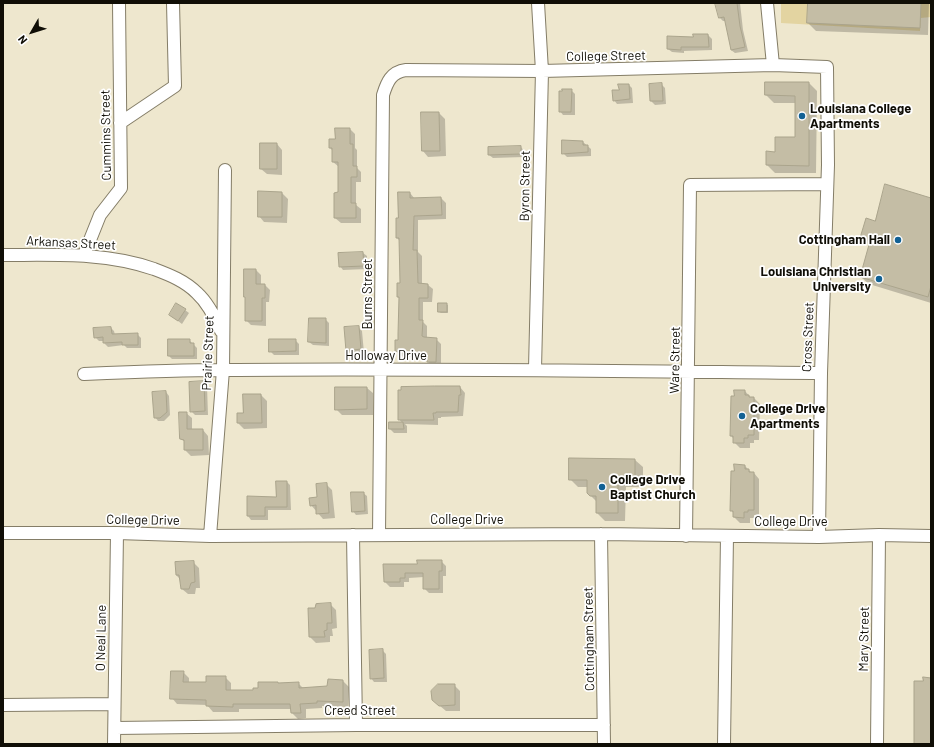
<!DOCTYPE html>
<html>
<head>
<meta charset="utf-8">
<style>
	body { margin:0 }
	#map { position:relative; width:934px; height:747px; overflow:hidden; background:#eee7ce; font-family:Barlow,sans-serif }
	canvas { display:block }
	.frame { position:absolute; inset:0; border:4px solid #100e06; pointer-events:none }
	.north { position:absolute; left:12px; top:12px; width:40px; height:40px; -webkit-text-stroke:3px #fff; paint-order:stroke; rotate:231deg; font-size:11px; font-weight:700; line-height:16px; text-align:center; color:#100e06 }
	.north::after { content:''; display:block; margin:auto; width:14px; height:18px; background:#100e06; clip-path:polygon(50% 0,100% 100%,50% 72%,0 100%) }
</style>
</head>
<body>
<div id="map">
<canvas width="934" height="747"></canvas>
<div class="frame"></div>
<div class="north">N</div>
</div>
<script>
const g = document.querySelector('canvas').getContext('2d');
g.lineJoin = 'round';
function fillPath(path, color) {
  g.fillStyle = color;
  g.fill(path, 'evenodd');
}
function strokePath(path, color, width, dash) {
  g.strokeStyle = color;
  g.lineWidth = width;
  g.lineCap = dash ? 'butt' : 'round';
  g.setLineDash(dash || []);
  g.stroke(path);
}
function label(font, color, halo, rows, align = 'center') {
  g.font = font + ' Barlow,sans-serif';
  g.lineWidth = 3.5;
  g.setLineDash([]);
  g.textBaseline = 'middle';
  g.strokeStyle = halo;
  g.fillStyle = color;
  for (const [text, x, y, turn = 0] of rows) {
    g.save();
    g.translate(x, y);
    g.rotate((+turn || 0) * Math.PI / 180);
    g.textAlign = isNaN(turn) ? turn : align;
    if (halo) g.strokeText(text, 0, 0);
    g.fillText(text, 0, 0);
    g.restore();
  }
}
fillPath(new Path2D(`
	M781 3H931V17L921 18 920 31 781 23Z`), '#e3d4a1');
fillPath(new Path2D(`
	M716 3H740L743 30 748 51 735 53 731 50 726 21H723L720 18Z
	M809 3H929L928 35 816 31 808 23Z
	M708 35 712 39V50L684 51V53L672 52 668 49 694 38Z
	M766 83H809L817 91 816 173H775L767 165 776 153 796 138V103H774L766 95Z
	M661 84 665 88 666 104 655 105 651 101Z
	M629 85 632 88 633 103 617 104 614 100Z
	M571 90 575 94V115H563L560 111Z
	M439 113 445 119 446 156 428 157 423 151Z
	M350 129 355 134V148L357 150V168L361 172V182H356V205L361 209V223H341L335 218 339 193V167L333 162V151L330 148 336 140Z
	M583 142 591 149V156L567 157 563 153Z
	M277 144 282 150V175L267 174 261 169Z
	M521 147 524 151V157L493 158 489 155Z
	M282 193 288 199 287 223 264 222 259 216Z
	M410 193 415 199 441 198 446 203V219L418 220V252L422 256V284L428 285 433 289 432 302H423V322L427 326V338L436 339 441 344V366H432L428 362V358L405 357 401 356 396 351 399 341 400 299 398 297 401 284 400 241 397 238 399 219Z
	M931 199V303L869 284 861 277 870 246 861 238 875 222Z
	M363 253 367 256V269L343 270 340 266 339 254Z
	M245 270H256L261 275V285H265L270 290 269 302H266V326L251 325 246 320V298L245 297Z
	M446 304 448 305V313H441L439 312Z
	M185 310 189 313 182 324 170 315Z
	M325 319 329 323V346L313 345 309 342Z
	M358 327 362 331 364 353 351 354 347 350Z
	M111 328 114 331 115 335 137 334 141 338V348H127L124 345 108 347 104 343V341H99L95 337Z
	M189 340 197 348V359H172L169 356Z
	M295 340 299 344V355H274L270 351Z
	M203 382 207 386 208 415H195L191 411Z
	M460 387 465 393 463 416 441 417V418H438V425L405 424 407 426V433H394L390 429V423H402L399 419Z
	M367 388 373 393V415H342L336 409Z
	M745 391 751 398H754L760 404 759 440H754V443H750V448H740L734 442V439L731 436 735 397Z
	M166 392 169 396 170 415 164 421H158L155 417Z
	M261 395 267 401V428L244 429 238 423Z
	M186 413 192 418V430H203L208 436 209 455 191 456 185 450V442L181 439Z
	M635 460 643 467V487H626L625 521H605L597 513V502L588 493V487H578L570 479Z
	M745 466 751 472 754 473 759 479V515H754V518H750V523H740L734 517V514L731 510 735 472Z
	M287 482 290 485 291 510H268V520H251L248 516 277 498Z
	M326 484 332 490 335 518 323 519 311 505 318 498Z
	M363 493 367 496 368 514 356 515 353 511Z
	M441 561 446 566V576H443V593H429L424 588V577L409 578V582H404V587H390L385 582 418 565Z
	M193 562 199 568 200 588H196L195 594H188L182 589 180 579 176 575V563Z
	M330 604 336 610 337 628 332 629 333 636H330V642L316 643 310 637 309 609H315Z
	M382 650 386 654 387 682H374L371 678Z
	M183 672 189 678V683H207L225 677 231 683V691H254L278 683 279 684 298 683 303 688 328 687 343 681 349 687 348 707 322 706V708L306 709V718L298 719 292 713V709H239V712H213L207 705 177 704 172 698Z
	M454 685 460 691V711H446L433 700Z`), '#0003');
const building = new Path2D(`
	M715 3H737L740 26 745 47 731 50 724 17 719 18Z
	M808 3H921L920 28 807 23Z
	M693 34H708L709 47H681V50L667 49V36L693 37Z
	M765 82H809V166L766 165V151L775 152V137H795V96L765 95Z
	M662 83 663 101H650L649 84Z
	M618 84H629L630 99 613 101 612 90H619Z
	M562 89H572L571 112H559V91H562Z
	M421 112H439L440 151H422Z
	M335 128H350V144H353V166H357V177H351V203H356V218H334V193L338 192V162H332V148H329V139H335Z
	M562 140 583 141V145H588V152L562 154Z
	M260 143H277V169H260Z
	M521 146V154L488 155V147Z
	M885 184 931 198V286L928 297 860 277 870 241 860 238 866 218 875 221Z
	M258 191 282 192V217H258Z
	M398 192H410V198L441 197 442 215 414 216 413 250H417L418 283 428 284V298H419V320H423L422 336 424 337 437 338 436 362H427V354L399 353V352L395 351V340H398V334L399 297H397V283H400L399 238H396V218H398Z
	M363 252 364 266 339 267 338 253Z
	M244 269H256V284H265V298H262V321H245V297H244Z
	M176 303 186 309 178 321 169 315Z
	M438 303H447V312H438Z
	M309 318H326V343L308 342Z
	M359 326 361 349 346 351 344 327Z
	M111 327 112 334 138 333V345H122V342L103 343V337L94 338 93 328Z
	M168 339H190V343H194V356H168Z
	M269 339H296V351L269 352Z
	M204 381 205 411 190 412 189 382Z
	M435 386H460L461 395H459L458 412H436V413H433L434 420H398V390H401V387Z
	M335 387H367V409L335 410Z
	M734 390H745V395H749V397H754V435H748V438H744V443H733V436H730L731 396H734Z
	M166 391 167 412 160 418H154L152 392Z
	M243 394H261L262 423H237V413H243Z
	M179 412H187V429H203V450H184V440L180 439Z
	M389 422H403L404 429H389Z
	M569 458 635 459V480H618V513H596V496H590L587 493V480H569Z
	M734 464 745 465V469H749V472H754V510H748V512H744V518L733 517V511H730L731 471H734Z
	M276 481H287V507H265V516H247V496L276 497Z
	M327 483 329 513 316 514V505L310 506 309 498 317 497 316 484Z
	M351 492H364L365 511 352 512Z
	M417 560H442V571H439V589H423V573H405V578H400V582H384L383 564H417Z
	M194 561 195 582 191 583 189 589H181L179 575H176L175 562Z
	M331 603 332 623H327V630L324 631 325 637H309L308 608H315L316 604Z
	M383 649 384 678 370 679 369 650Z
	M171 671H184L183 682H206V676H226V690H253V688H258V682H278V683L299 682V688L327 686 328 679 343 680V702L317 701V703L300 704 301 713H291L290 704H233V707L206 706V700L170 699Z
	M923 677 931 678V744H914V681H923Z
	M438 684H455V705L439 706 432 700 431 691Z`);
fillPath(building, '#c4bda5');
strokePath(building, '#aaa48c', 1);
const street = new Path2D(`
	M767 3 773 65
	M120 123 175 86 173 3
	M3 255C54 255 105 252 154 269 170 275 185 281 197 293 208 303 215 317 221 331
	M84 255 100 215 121 188 119 3
	M535 369 542 71 538 3
	M84 374C131 372 178 370 224 370 423 368 622 371 821 373
	M3 533H117L210 536 601 534 819 537 879 535 931 536
	M601 534 604 744
	M353 535 356 725
	M379 535 383 95C387 82 391 72 406 70L542 71 773 65 827 67 828 165 821 373 819 537
	M210 536 223 370 225 170
	M686 536 690 185 827 184
	M3 705 114 704
	M115 728 356 725H604
	M114 744 117 533
	M724 744 727 536
	M877 744 879 535`);
strokePath(street, '#847d67', 14);
strokePath(street, '#fff', 12);
for (const [x, y, r, color] of [
	[802,116,4,"#126194"],
	[898,240,4,"#126194"],
	[879,279,4,"#126194"],
	[742,416,4,"#126194"],
	[602,487,4,"#126194"]
]) {
  const dot = new Path2D();
  dot.arc(x, y, r, 0, 2 * Math.PI);
  g.fillStyle = color;
  g.fill(dot);
  strokePath(dot, '#fff', 1.5);
}
label('13px', '#100e06', '#fff', [
	["College Street",606,56,-1],
	["Cummins Street",106,135,-91],
	["Byron Street",525,186,-89],
	["Arkansas Street",71,243,3],
	["Burns Street",368,294,-90],
	["Cross Street",808,337,-88],
	["Prairie Street",208,353,-88],
	["Holloway Drive",386,356],
	["Ware Street",675,360,-89],
	["College Drive",143,520,1],
	["College Drive",467,520],
	["College Drive",791,522],
	["O Neal Lane",101,638,-89],
	["Cottingham Street",589,639,-91],
	["Mary Street",864,639,-89],
	["Creed Street",360,711]
]);
label('bold 13px', '#100e06', '#fff', [
	["Louisiana College",810,109],
	["Apartments",810,124],
	["Cottingham Hall",890,240,"right"],
	["Louisiana Christian",871,272,"right"],
	["University",871,287,"right"],
	["College Drive",750,409],
	["Apartments",750,424],
	["College Drive",610,480],
	["Baptist Church",610,495]
], 'left');
</script>
</body>
</html>
